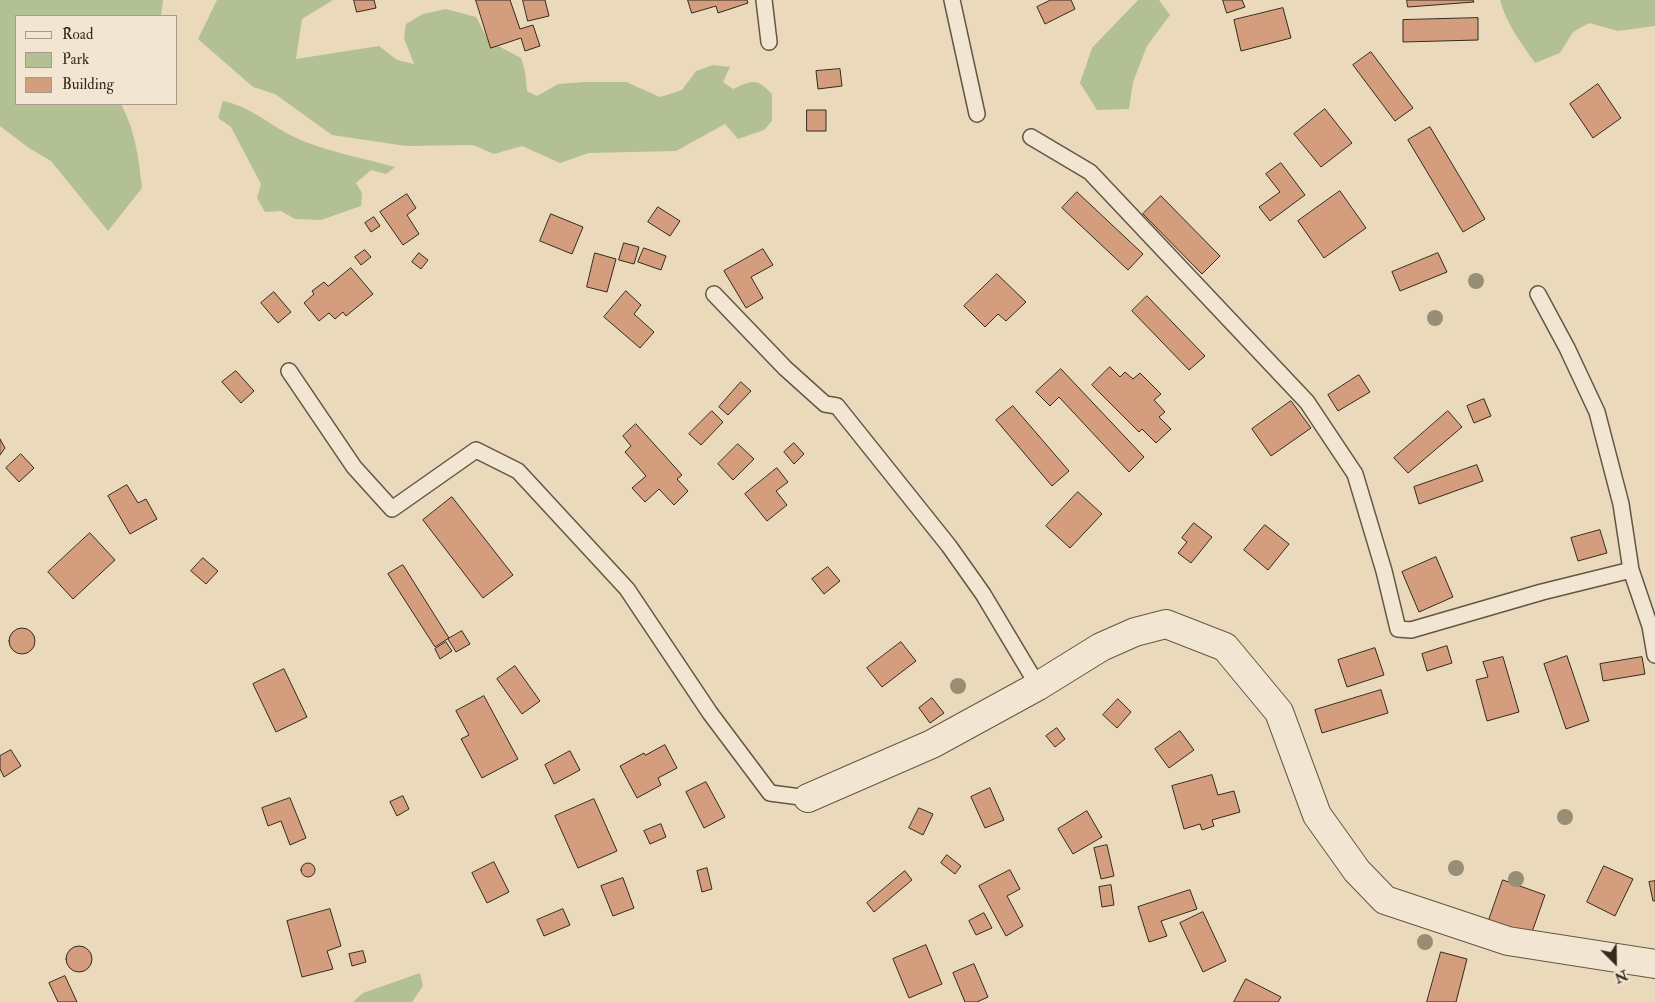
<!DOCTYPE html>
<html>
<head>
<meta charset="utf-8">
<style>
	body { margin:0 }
	#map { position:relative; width:1655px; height:1002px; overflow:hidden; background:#ebd9bb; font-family:"IM FELL Double Pica",serif }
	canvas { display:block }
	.legend { position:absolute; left:15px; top:15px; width:162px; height:90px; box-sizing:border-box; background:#f2e6d3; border:1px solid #a69b8b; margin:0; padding:6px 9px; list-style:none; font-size:15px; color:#342a1e }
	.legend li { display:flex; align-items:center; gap:10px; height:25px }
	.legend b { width:25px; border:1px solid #a69b8b }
	.north { position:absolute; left:1590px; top:937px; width:50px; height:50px; -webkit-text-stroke:4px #f2e6d3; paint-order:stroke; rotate:157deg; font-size:14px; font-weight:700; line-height:20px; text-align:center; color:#342a1e }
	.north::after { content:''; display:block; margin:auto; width:18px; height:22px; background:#342a1e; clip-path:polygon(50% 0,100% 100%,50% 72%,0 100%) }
</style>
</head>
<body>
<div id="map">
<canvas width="1655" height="1002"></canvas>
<ul class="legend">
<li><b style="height:6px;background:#f2e6d3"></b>Road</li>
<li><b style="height:14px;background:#b3c093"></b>Park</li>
<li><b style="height:14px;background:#d49d7e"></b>Building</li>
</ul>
<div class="north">N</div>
</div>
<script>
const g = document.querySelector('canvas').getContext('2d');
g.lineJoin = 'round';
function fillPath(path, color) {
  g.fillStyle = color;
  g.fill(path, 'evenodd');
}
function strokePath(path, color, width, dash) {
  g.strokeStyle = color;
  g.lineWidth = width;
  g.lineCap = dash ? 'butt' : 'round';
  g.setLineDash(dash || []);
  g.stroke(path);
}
fillPath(new Path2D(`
	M0 0H163L161 16H16V104H121C135 130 139 159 142 188L108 231 51 161 29 148 0 126Z
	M217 0H333L302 19 296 59 379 46 397 60 414 64 404 38 406 24 423 14 446 9 476 17 489 41 521 58 525 71 527 91 537 96 558 84 585 82H626L660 97 682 90 696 71 713 65 730 67 723 82 733 89C754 80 756 78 772 94V121L764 130 738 139 725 124 676 151 589 153 560 163 522 146 494 154 473 145 406 146 332 135 275 94 253 87 198 39Z
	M1138 0H1159L1170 15 1147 46 1133 82 1129 109 1097 110 1080 83 1092 48Z
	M1500 0H1655V26L1618 31 1589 23 1573 32 1560 53 1535 63C1521 43 1506 23 1500 0Z
	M223 101C250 107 265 121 288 134 321 151 360 157 395 167L386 174 371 170 356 183 362 193 361 206 321 220 295 219 281 211 265 212 257 198 261 184 231 127 218 118Z
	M420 973 423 986 412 1002H353L363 993Z`), '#b3c093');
const building = new Path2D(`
	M354 0H374L376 8 357 12Z
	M476 0H510L520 29 533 25 540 46 525 51 521 38 491 48Z
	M523 0H545L549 16 528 21Z
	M688 0H747L748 3 718 13 716 6 692 13Z
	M1051 0H1071L1075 9 1045 24 1037 7Z
	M1223 0H1242L1245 7 1227 13Z
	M1407 0H1473L1474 2 1408 7Z
	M1283 8 1291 38 1241 51 1234 20Z
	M1478 18V40L1403 42V20Z
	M1371 52 1413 108 1395 121 1353 65Z
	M840 69 842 86 818 89 816 71Z
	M1598 84 1621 118 1593 138 1570 104Z
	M1325 109 1352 143 1321 167 1294 134Z
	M807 110H826V131H807Z
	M1430 127 1485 219 1463 232 1408 140Z
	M1281 163 1305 195 1270 221 1259 207 1280 192 1266 174Z
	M1340 191 1366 228 1324 258 1298 221Z
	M1077 192 1143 254 1128 270 1062 208Z
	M407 194 416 208 407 215 419 234 403 245 380 212Z
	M1161 196 1220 256 1202 274 1143 214Z
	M658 207 680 221 670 236 648 222Z
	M551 214 583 227 572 254 540 241Z
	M374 217 380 226 371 232 365 223Z
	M624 243 639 247 634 264 619 260Z
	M644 248 666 256 661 270 638 262Z
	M763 249 773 265 751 277 763 298 746 308 724 271Z
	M365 250 371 257 361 265 355 257Z
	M419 253 428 260 421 269 412 262Z
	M595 253 616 259 607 292 587 287Z
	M1438 253 1447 272 1400 291 1392 272Z
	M351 268 373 294 346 316 343 312 335 319 329 313 319 321 304 303 314 294 312 291 324 282 328 286Z
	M997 274 1026 302 1006 321 998 314 985 327 964 306Z
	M626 291 641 305 634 314 654 332 640 348 604 317Z
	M274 292 291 312 278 323 261 303Z
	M1147 296 1205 356 1189 370 1132 311Z
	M1110 367 1120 377 1125 372 1133 379 1140 373 1161 394 1154 400 1165 412 1159 417 1171 429 1156 443 1142 429 1139 432 1092 385Z
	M1061 369 1144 457 1129 472 1059 397 1050 406 1036 392Z
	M236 371 254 391 241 403 222 382Z
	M1359 375 1370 392 1338 411 1328 395Z
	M741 382 751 391 728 415 719 407Z
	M1484 399 1491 416 1474 423 1467 406Z
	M1291 401 1311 428 1271 456 1252 429Z
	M1013 406 1069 471 1052 486 996 420Z
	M712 411 723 422 701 445 689 434Z
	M1448 411 1462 427 1408 473 1394 458Z
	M636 424 682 475 677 479 688 491 674 505 659 489 645 502 632 488 646 476 625 452 631 446 623 436Z
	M0 439 5 448 0 455Z
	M794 443 804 454 794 464 784 452Z
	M738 444 754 459 733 480 718 464Z
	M21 454 34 468 19 482 6 468Z
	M1477 465 1483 481 1419 504 1414 487Z
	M777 468 788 482 776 491 787 505 767 521 745 494Z
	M127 485 138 503 146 499 157 519 130 534 108 496Z
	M1078 492 1102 514 1070 548 1046 526Z
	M452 497 513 575 483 598 423 520Z
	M1194 523 1212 537 1191 563 1178 553 1187 542 1182 538Z
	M1265 525 1289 544 1268 570 1244 550Z
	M1600 530 1607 553 1578 561 1571 538Z
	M90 533 115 560 73 599 48 572Z
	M1436 557 1453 597 1419 612 1402 572Z
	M203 558 218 571 206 584 191 571Z
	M403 565 449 638 435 647 388 574Z
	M828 567 840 581 824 594 812 579Z
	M9 641a13 13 0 1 1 26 0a13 13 0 1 1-26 0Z
	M462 631 470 644 456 652 448 639Z
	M446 642 452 651 440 659 435 649Z
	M901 642 916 661 882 687 867 668Z
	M1447 646 1452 663 1427 671 1422 654Z
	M1375 648 1384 675 1347 687 1338 660Z
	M1567 656 1589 721 1566 729 1544 664Z
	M1503 657 1519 712 1487 721 1476 680 1488 677 1483 662Z
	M1642 657 1645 674 1603 681 1600 664Z
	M515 666 540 701 522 714 497 679Z
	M284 669 307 717 276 732 253 684Z
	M1381 690 1388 713 1322 733 1315 710Z
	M484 696 518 759 482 778 461 739 469 735 456 711Z
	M932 698 944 713 930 723 919 708Z
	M1118 699 1131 712 1117 728 1103 715Z
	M1057 728 1065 739 1055 747 1046 736Z
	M1180 731 1194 750 1169 768 1155 749Z
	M665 745 677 768 658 778 661 785 637 798 620 766 644 753 645 755Z
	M11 750 21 766 4 777 0 769V756Z
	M570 751 580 770 554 784 545 765Z
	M1212 775 1218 795 1234 791 1240 812 1212 820 1214 826 1202 830 1200 824 1184 829 1172 786Z
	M706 782 725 817 704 828 686 792Z
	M990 788 1004 820 985 828 971 797Z
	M403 796 409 809 397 816 390 802Z
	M290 798 306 838 290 845 281 821 268 826 262 808Z
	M594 799 617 851 578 868 555 816Z
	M919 808 933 814 923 835 909 828Z
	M1087 811 1102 837 1073 854 1058 829Z
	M661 824 666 837 650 844 644 831Z
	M1107 845 1114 876 1101 879 1094 848Z
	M947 855 961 866 955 874 941 863Z
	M494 862 509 892 487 903 472 873Z
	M301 870a7 7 0 1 1 14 0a7 7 0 1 1-14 0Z
	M1604 866 1633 879 1615 916 1587 902Z
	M707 868 712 889 702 892 697 871Z
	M1010 870 1020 889 1007 896 1023 926 1006 936 979 886Z
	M905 871 912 880 874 912 867 903Z
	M623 878 634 908 613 916 601 886Z
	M1503 880 1545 895 1531 935 1489 920Z
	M1655 881V901H1653L1649 882Z
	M1111 885 1114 905 1102 907 1099 887Z
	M1190 890 1197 909 1161 921 1167 936 1149 942 1138 907Z
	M330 909 341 946 327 951 333 969 302 977 287 921Z
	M563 909 570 925 544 936 537 920Z
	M1203 912 1226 961 1203 972 1180 923Z
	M984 913 992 928 976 935 969 921Z
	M926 945 942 984 909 998 893 959Z
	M66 959a13 13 0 1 1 26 0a13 13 0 1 1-26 0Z
	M363 951 366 962 352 966 349 954Z
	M1441 952 1467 959 1456 1002H1427Z
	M974 964 988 997 977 1002H965L953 973Z
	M65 976 77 1002H58L49 983Z
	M1246 979 1281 997 1278 1002H1234Z`);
fillPath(building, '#d49d7e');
strokePath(building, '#342a1e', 1);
const service = new Path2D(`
	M764 0 769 42
	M952 0 977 114
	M1031 137 1090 172 1307 402 1355 474 1384 571 1398 629 1411 630 1542 592 1631 570
	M714 294 785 368 825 404 837 406 949 546 983 594 1038 686
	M1538 294 1567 348 1597 412 1621 504 1631 570 1650 626 1655 655
	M289 371 354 467 392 509 476 450 518 471 627 589 710 713 770 793 808 798`);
const minor = new Path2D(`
	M808 798 932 744 1038 686 1101 647 1135 632 1166 624 1225 647 1279 712 1317 815 1357 871 1385 900 1508 941 1655 964`);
strokePath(service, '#625645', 18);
strokePath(minor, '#625645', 30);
strokePath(service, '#f2e6d3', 15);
strokePath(minor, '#f2e6d3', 28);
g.fillStyle = '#988e75';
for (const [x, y] of [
	[1476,281],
	[1435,318],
	[958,686],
	[1565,817],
	[1456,868],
	[1516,879],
	[1425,942]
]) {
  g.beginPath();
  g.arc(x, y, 8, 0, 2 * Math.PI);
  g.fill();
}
</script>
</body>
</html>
